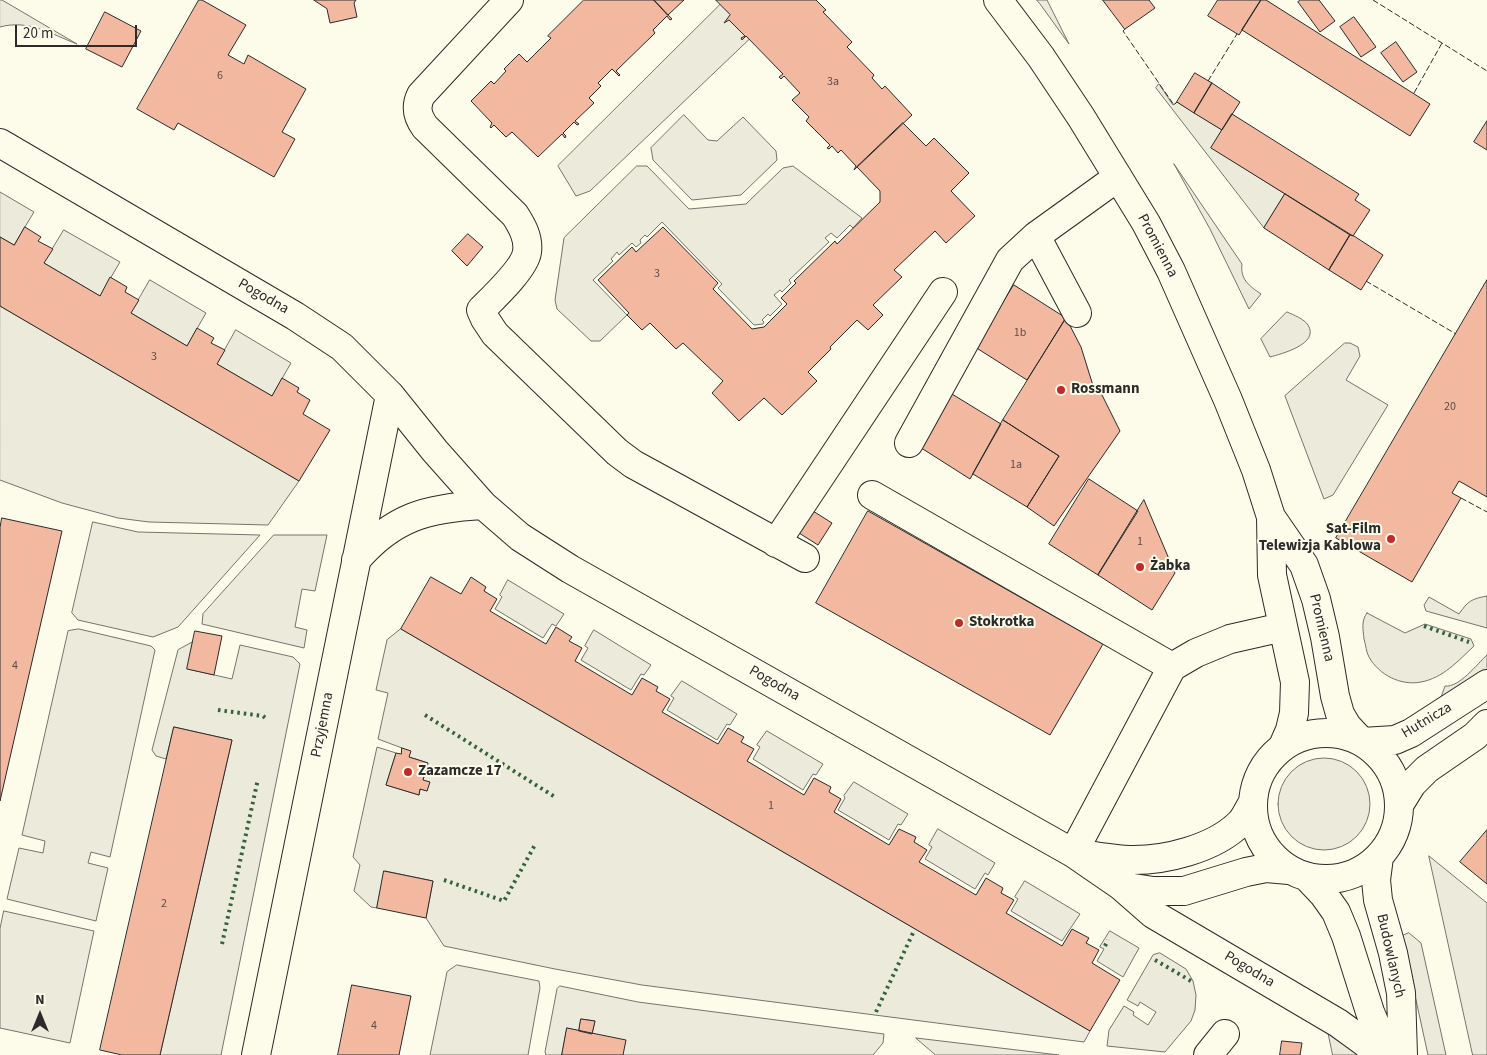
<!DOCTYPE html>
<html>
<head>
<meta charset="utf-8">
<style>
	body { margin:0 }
	#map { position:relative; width:1487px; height:1055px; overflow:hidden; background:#fdfbea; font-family:"Source Sans 3",sans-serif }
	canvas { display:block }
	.north { position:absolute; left:15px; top:990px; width:50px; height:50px; -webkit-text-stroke:4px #fdfbea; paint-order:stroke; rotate:0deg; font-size:14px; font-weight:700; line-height:20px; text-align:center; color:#2b2b2b }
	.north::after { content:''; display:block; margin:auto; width:18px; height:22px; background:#2b2b2b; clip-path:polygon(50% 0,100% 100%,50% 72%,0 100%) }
	.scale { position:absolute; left:15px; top:25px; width:122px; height:22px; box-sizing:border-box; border:2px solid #2b2b2b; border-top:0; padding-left:6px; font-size:15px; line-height:18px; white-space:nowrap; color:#2b2b2b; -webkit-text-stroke:4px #fdfbea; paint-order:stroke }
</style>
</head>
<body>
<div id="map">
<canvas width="1487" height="1055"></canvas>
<div class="north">N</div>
<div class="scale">20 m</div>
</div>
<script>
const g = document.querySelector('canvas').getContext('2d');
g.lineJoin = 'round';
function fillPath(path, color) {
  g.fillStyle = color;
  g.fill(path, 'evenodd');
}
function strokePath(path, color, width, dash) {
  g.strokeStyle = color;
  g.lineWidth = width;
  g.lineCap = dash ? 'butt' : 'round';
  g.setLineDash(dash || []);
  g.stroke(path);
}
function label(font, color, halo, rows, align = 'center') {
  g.font = font + ' "Source Sans 3",sans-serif';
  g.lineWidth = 4;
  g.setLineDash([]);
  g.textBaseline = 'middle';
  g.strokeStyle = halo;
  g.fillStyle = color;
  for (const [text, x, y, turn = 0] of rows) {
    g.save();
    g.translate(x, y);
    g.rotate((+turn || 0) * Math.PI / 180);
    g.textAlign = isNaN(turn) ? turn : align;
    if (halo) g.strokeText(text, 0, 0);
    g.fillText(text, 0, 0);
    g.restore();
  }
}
const green = new Path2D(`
	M0 0H2L77 44C51 34 28 19 0 27Z
	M725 0 759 30 590 191 576 196 558 166Z
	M1037 0H1047L1069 44 1040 4Z
	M1159 84 1173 105 1177 102 1222 130 1212 148 1285 194 1264 228 1156 88Z
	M684 115 708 140 717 141 743 117 776 151 777 160 741 195 692 200 653 160 651 148Z
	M1174 164 1242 264C1240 279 1249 286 1261 294L1249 309 1210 229Z
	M637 166H647L689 209 746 204 783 168 793 166 862 218 853 228 850 225 837 238 831 233 825 238 829 242 789 280 791 283 782 292 780 290 774 295 782 304 770 316 768 314 762 320 764 322 763 324 754 325 718 288 722 284 662 222 647 237 645 235 640 240 641 243 636 247 632 243 619 255 617 252 611 259 613 261 593 280 627 315 600 341H591L557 309 555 300 564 238Z
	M0 192 34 212 14 245 0 237Z
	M64 230 120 262 100 296 44 263Z
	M150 280 206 313 187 346 131 313Z
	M0 306 299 481 268 525 149 522 118 518 62 503 0 480Z
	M1287 312C1294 315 1304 319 1308 325 1320 344 1281 354 1270 357L1261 339Z
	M236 330 291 363 272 396 217 364Z
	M1345 343H1350L1358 347 1360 356 1346 380 1388 405 1333 495 1324 499 1285 396Z
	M93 522 138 532 260 535 178 627 153 637 78 620 72 613Z
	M274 535H327L315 591 302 589 295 627 307 630 304 648 202 624 203 614Z
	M508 580 564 614 556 626 552 624 543 638 495 609 502 597 500 595Z
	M1487 596V628L1426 611 1424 605 1429 597 1459 614C1468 601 1471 599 1487 596Z
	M1367 613 1405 633 1425 624 1471 639 1474 646C1458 661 1443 678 1421 682 1401 686 1379 675 1369 657 1366 652 1366 645 1364 639 1363 629 1361 621 1367 613Z
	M79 629 151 646 155 650 110 857 91 852 88 863 108 868 96 921 7 899 19 848 43 853 45 841 22 835 68 631Z
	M401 629 1090 1031 1084 1042 642 985 555 969 444 946 426 918 433 881 385 871 377 908 371 907 354 891 360 865 353 857 377 747 396 753 386 785 419 795 420 789 427 791 429 783 423 780 428 763 409 757 402 748 378 739 388 693 376 690 387 640Z
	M594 630 651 665 644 675 641 674 631 690 581 660 588 648 585 646Z
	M193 642 188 669 232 679 240 645 293 657 300 664 221 1055H160L232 740 174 727 166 759 156 756 152 750 178 650Z
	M1487 655V670L1458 691 1440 700 1445 686C1459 688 1477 664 1487 655Z
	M682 681 737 714 730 725 727 724 717 740 667 710 674 698 671 696Z
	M767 731 823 764 816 775 813 774 803 790 753 759 760 747 757 745Z
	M1278 804a46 46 0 1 1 92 0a46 46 0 1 1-92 0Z
	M854 782 908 814 901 825 898 824 889 840 838 810 845 798 844 796Z
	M938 829 995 863 988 875 985 873 975 889 925 859 932 847 929 845Z
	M1429 856 1487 903V1055H1473Z
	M1025 881 1080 914 1062 941 1011 911 1018 899 1015 897Z
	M4 911 94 931 70 1043 0 1028V929Z
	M1110 931 1139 948 1123 977 1097 961 1104 949 1100 947Z
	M1409 933 1421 943 1446 1055H1428L1402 936Z
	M1160 953 1186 969 1193 981 1196 995 1195 1010 1191 1021 1165 1052 1107 1046 1109 1030 1124 1006 1134 1012 1133 1015 1148 1025 1156 1012 1140 1002 1138 1006 1127 1000 1153 955Z
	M457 965 539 981 540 988 528 1055H430L447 972Z
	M560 986 638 1002 884 1034 883 1043 873 1055H623L592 1034 595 1021 581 1019 579 1031 567 1028 562 1055H546L545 1052 557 989Z
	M1328 1032 1356 1052 1358 1055H1333Z
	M916 1038 1059 1055H936Z`);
fillPath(green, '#ecebdb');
strokePath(green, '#74746e', 1);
const building = new Path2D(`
	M199 0H202L246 25 228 55 244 64 248 55 306 89 282 132 295 139 274 177 178 123 174 130 137 109Z
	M314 0H356L354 3 357 17 330 23 327 9Z
	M584 0H654L672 19 670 20 667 16 653 30 655 33 616 71 620 75 619 76 612 69 598 83 601 86 589 98 594 103 575 121 579 124 577 125 574 122 563 133 566 136 565 138 562 134 538 157 512 132 506 137 494 125 491 128 490 127 492 123 471 101 491 81 494 84 506 71 504 69 519 54 527 62 551 38 548 36Z
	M654 0H684L668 15Z
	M716 0H816L826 10 823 12 852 42 847 47 874 75 872 78 882 89 885 86 912 115 854 170 856 166 841 150 838 153 832 146 829 149 827 148 830 145 806 121 809 117 792 100 800 93 784 76 781 79 779 77 783 74 746 36 742 40 741 38 745 36 729 20 724 23 730 15Z
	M1103 0H1149L1155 8 1125 29Z
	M1218 0H1261L1239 35 1208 16Z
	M1261 0H1266L1430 104 1410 136 1242 30Z
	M1301 0H1319L1335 21 1320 32 1298 2Z
	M105 12 141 31 122 67 86 49Z
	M1354 17 1376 47 1361 57 1340 27Z
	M1396 42 1417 72 1403 82 1381 53Z
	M1195 73 1212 83 1194 113 1177 102Z
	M1212 83 1240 102 1222 130 1194 113Z
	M1232 114 1359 194 1355 200 1370 210 1353 236 1211 148Z
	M1487 121V150L1474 142Z
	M903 123 926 146 934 138 969 173 951 191 975 216 946 243 935 231 894 270 902 277 873 305 883 315 868 330 857 320 830 347 831 349 808 372 817 381 782 415 764 398 739 421 712 393 723 381 683 343 676 349 650 323 642 330 627 315 629 313 598 280 632 247 636 252 663 227 718 283 713 289 752 329 764 327 787 304 781 298 796 283 794 281 835 241 837 244 880 202V191L857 167Z
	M1285 194 1350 235 1329 270 1264 228Z
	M25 227 41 237 38 241 53 249 44 263 100 296 110 277 127 287 125 292 139 300 131 313 187 346 197 328 214 338 211 343 225 350 217 364 272 396 282 378 299 388 297 392 310 400 303 414 330 430 299 481 0 306V237L14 245Z
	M468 234 483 247 467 266 452 251Z
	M1350 235 1354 236 1383 255 1361 290 1329 270Z
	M1487 280V497L1459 481 1452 493 1461 498 1412 582 1336 538Z
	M1014 285 1066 318 1027 380 975 347Z
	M1066 318 1081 347 1095 392 1100 391 1120 431 1054 526 1027 507 1059 456 1003 420Z
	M947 391 1001 424 970 479 915 444Z
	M1003 420 1059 456 1027 507 973 474Z
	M1089 479 1138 511 1098 575 1049 544Z
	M1144 500 1175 573 1152 610 1098 575Z
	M813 511 832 523 818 545 799 533Z
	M868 511 1103 644 1050 735 816 603Z
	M2 518 62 531 0 801V528Z
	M431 577 461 594 471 577 486 587 484 591 497 599 490 611 546 644 556 627 572 637 569 641 582 648 575 661 632 695 642 678 658 687 656 691 670 699 662 712 718 744 728 728 744 737 741 742 754 749 747 761 804 795 814 778 831 787 829 792 841 799 834 812 889 845 899 829 916 837 914 842 927 850 919 862 976 895 986 878 1003 888 1001 893 1014 900 1006 913 1062 946 1072 929 1089 938 1086 943 1099 950 1092 963 1120 980 1090 1031 401 629Z
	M195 631 222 636 214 675 187 669Z
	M174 727 232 740 160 1055H122L100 1050Z
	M402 748 411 751 409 757 428 763 423 780 430 782 427 791 420 789 419 795 386 785 396 753 401 754Z
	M1487 830V884L1460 862Z
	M384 871 433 881 426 918 377 908Z
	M352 985 411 996 399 1055H338Z
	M581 1019 595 1021 592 1034 579 1031Z
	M567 1028 626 1040 623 1055H562Z
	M1282 1041 1302 1043 1300 1055H1280Z`);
fillPath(building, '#f2b8a0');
strokePath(building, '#2b2b2b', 1);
const minor = new Path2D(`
	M509 0 421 95C415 107 417 116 425 127L515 215C522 226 529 238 527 252 525 268 493 298 481 310L485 319 495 334 617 452 633 464 805 558
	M998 0 1041 57 1081 117 1146 223 1171 271 1228 400 1256 470 1271 517 1304 565 1316 599 1325 637 1335 696 1340 714 1347 726 1362 742
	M0 143 295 316 342 347 390 395 435 451 483 505 520 537 570 569 1073 853 1121 886 1153 914 1338 1023 1367 1044 1375 1055
	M1036 236 1077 313
	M909 443 1010 260 1036 236 1118 177
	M872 495 1172 667
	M1271 517 1272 575 1295 682 1294 713 1290 730 1283 746
	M776 543 943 292
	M356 560C393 517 427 508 483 505
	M1253 806a73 73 0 1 1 146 0a73 73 0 1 1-146 0Z
	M1362 742 1395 740 1411 733 1487 684
	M1399 805 1412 784 1427 769 1475 736 1487 724
	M1073 853 1172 667 1196 653 1230 639 1283 627
	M1076 853C1093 856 1111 859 1129 860 1164 861 1214 849 1240 823 1245 818 1248 810 1252 804
	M1379 857 1376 880 1378 900 1393 953 1401 993 1403 1055
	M1307 877 1324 895 1336 912 1346 936 1370 1012 1388 1055
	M1121 886 1153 891H1184L1246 872 1266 868 1289 870
	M256 1055 390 395
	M1208 1055 1225 1034`);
strokePath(minor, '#2b2b2b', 30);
strokePath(minor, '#fdfbea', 28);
strokePath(new Path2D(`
	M1424 626 1469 642
	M218 710 263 716 268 720
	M425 715 555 797
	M444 880 504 901 536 843
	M222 944 258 779
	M1105 946 1108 940
	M1155 960 1191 981
	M876 1012 913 933`), '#34623c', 4, [2.5, 4]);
strokePath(new Path2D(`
	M1373 0 1487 71
	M1125 29 1123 31 1174 105 1177 102
	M1208 81 1237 34
	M1414 93 1442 43
	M1366 281 1456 334
	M1461 498 1487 512`), '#2b2b2b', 1, [6, 2.5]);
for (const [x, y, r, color] of [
	[1061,390,5,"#c62828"],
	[1391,539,5,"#c62828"],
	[1140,567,5,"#c62828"],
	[959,623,5,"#c62828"],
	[408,772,5,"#c62828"]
]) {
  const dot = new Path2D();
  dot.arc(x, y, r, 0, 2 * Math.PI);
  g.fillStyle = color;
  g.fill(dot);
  strokePath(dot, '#fdfbea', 2);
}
label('12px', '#5d4e48', null, [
	["6",220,76],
	["3a",833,82],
	["3",657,274],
	["1b",1020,333],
	["3",154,357],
	["20",1450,407],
	["1a",1016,465],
	["1",1140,542],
	["4",15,666],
	["1",771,806],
	["2",164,904],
	["4",374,1026]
]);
label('15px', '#2b2b2b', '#fdfbea', [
	["Promienna",1157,246,62],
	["Pogodna",263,297,30],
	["Promienna",1321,628,77],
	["Pogodna",774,684,30],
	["Hutnicza",1427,721,-31],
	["Przyjemna",323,725,-79],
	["Budowlanych",1390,956,77],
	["Pogodna",1249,970,31]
]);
label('bold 15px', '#2b2b2b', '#fdfbea', [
	["Rossmann",1071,390],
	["Sat-Film",1381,530,"right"],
	["Telewizja Kablowa",1381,547,"right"],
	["Żabka",1150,567],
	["Stokrotka",969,623],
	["Zazamcze 17",418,772]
], 'left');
</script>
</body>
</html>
